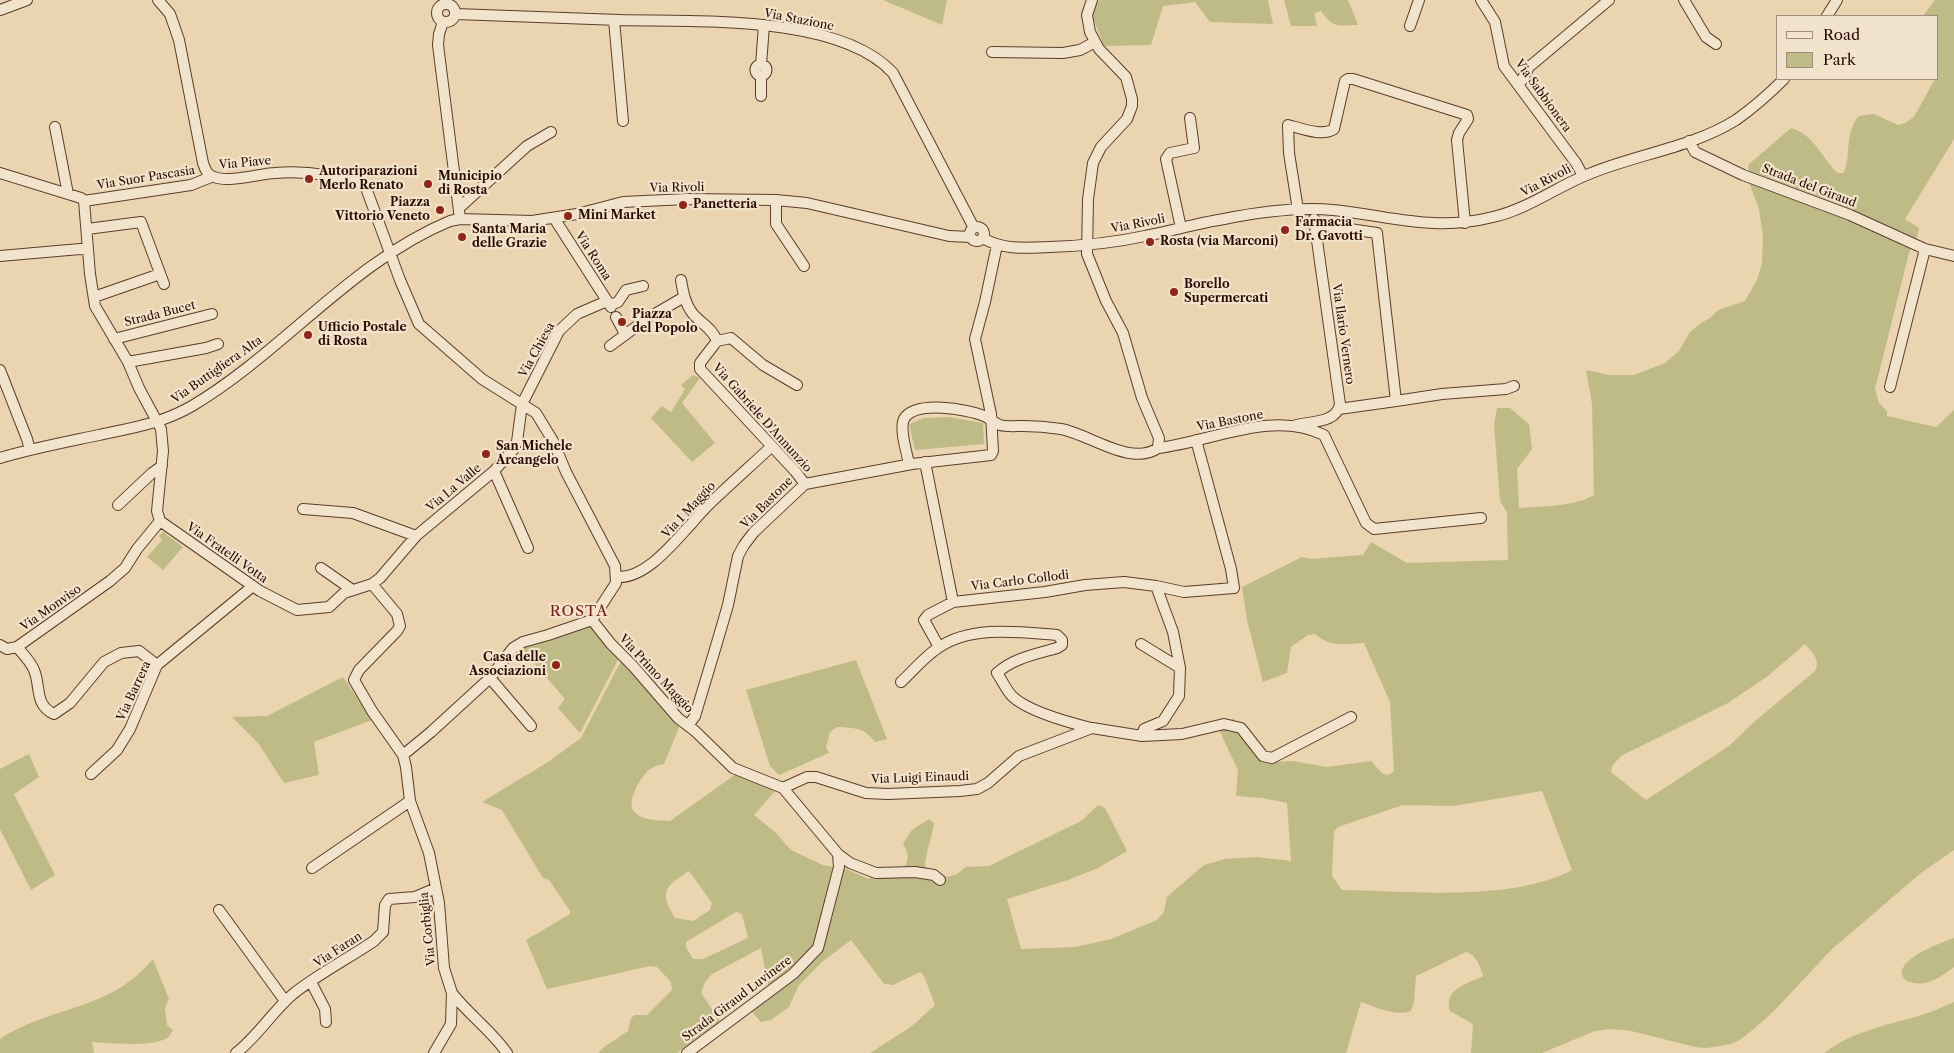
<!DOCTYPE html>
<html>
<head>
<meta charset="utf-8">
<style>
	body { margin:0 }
	#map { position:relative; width:1954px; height:1053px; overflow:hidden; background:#ebd4b0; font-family:"Libre Caslon Text",serif }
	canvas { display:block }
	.legend { position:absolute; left:1776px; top:15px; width:162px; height:65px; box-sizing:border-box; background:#f2e3cc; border:1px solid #a28d7a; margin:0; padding:6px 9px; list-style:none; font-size:15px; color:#2b0b00 }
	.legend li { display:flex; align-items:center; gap:10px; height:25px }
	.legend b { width:25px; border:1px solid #a28d7a }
</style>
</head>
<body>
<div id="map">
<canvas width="1954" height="1053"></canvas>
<ul class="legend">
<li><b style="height:6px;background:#f2e3cc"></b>Road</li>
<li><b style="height:14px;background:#bfbb86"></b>Park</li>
</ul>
</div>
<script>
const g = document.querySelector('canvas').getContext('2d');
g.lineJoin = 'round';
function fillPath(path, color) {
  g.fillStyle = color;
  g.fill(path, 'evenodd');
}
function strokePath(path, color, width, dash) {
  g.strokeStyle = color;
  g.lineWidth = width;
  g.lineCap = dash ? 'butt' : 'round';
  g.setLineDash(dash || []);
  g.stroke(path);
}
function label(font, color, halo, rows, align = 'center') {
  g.font = font + ' "Libre Caslon Text",serif';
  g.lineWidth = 4.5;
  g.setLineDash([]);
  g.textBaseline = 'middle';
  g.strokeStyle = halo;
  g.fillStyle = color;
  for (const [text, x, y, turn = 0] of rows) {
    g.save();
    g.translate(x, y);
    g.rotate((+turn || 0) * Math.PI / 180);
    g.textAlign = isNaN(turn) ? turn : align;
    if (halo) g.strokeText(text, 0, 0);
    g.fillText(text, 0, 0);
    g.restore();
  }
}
fillPath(new Path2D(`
	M883 0H947L942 25Z
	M1099 0H1268L1273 24 1210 22 1195 2 1163 6 1151 45 1104 46 1092 15Z
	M1284 0H1348L1358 25C1337 25 1334 29 1321 11L1314 13 1317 26H1291Z
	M1935 0H1954V139L1905 219 1919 228 1916 241 1749 173 1748 165 1791 128C1814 134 1822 159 1838 173H1843C1852 162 1843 133 1859 116L1874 114 1898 125 1905 123 1914 117 1935 79H1938V16H1923Z
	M1749 182 1771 187 1911 245 1875 389 1879 403 1887 411V416L1936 427 1954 410V850L1921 873 1830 951 1775 1010 1755 1028 1741 1039 1731 1044 1707 1048 1695 1047 1631 1031 1610 1029 1595 1031 1542 1053H1471L1473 1024 1450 1011C1443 989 1467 984 1483 976 1480 967 1477 955 1466 952L1416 976 1414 1002 1411 1011C1396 1017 1376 1007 1361 1002L1346 1053H870L912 1026 935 1005 924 976 920 972 893 985 884 984 851 940 822 962 799 985 789 1007 771 1020 761 1022 750 1010 770 996 761 948 712 974 705 982 701 993 720 1021 677 1053H598L604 1047 628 1031 631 1018 635 1015H647L672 990 671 982 657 967 650 966 547 989 526 940 570 914V911L549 880 543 878 502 810 482 802 548 762 581 738 621 661 679 727 664 764C660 765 654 766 650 769 641 776 627 800 633 810 640 821 659 820 670 821L736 774 776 790 754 815 775 832 791 850 823 865 846 869 869 879 872 876H895C909 863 911 860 903 843L912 830 929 819 934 823C932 838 926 850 925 866L929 869 948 877 957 874 966 867 989 866 1081 821 1098 805 1105 808 1127 851 1098 868 1068 880 1007 899 1021 949 1076 947 1111 939 1157 920 1164 912 1167 897 1204 865 1225 859 1256 857 1291 861 1287 803 1262 798 1236 796 1238 770 1219 730 1233 718 1260 758 1271 762 1292 761 1327 767 1371 761 1383 774 1389 775 1394 771 1390 702 1364 643C1344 644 1332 648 1315 634L1308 635 1291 647 1287 673 1263 682 1247 620 1242 587 1302 557 1311 559 1363 555 1371 542 1407 563 1508 560 1507 512 1500 501 1494 424 1497 408H1510L1529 424 1532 449 1517 469 1519 508C1543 506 1573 507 1594 495L1592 404 1586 370 1609 375H1634L1665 363 1679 351 1690 332 1701 323 1710 318 1718 310 1745 301 1757 280 1762 263 1763 237 1759 209ZM1805 644C1812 652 1821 660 1815 671L1754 722 1729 746 1646 800 1611 772 1612 766 1621 756 1728 703 1768 676ZM1542 791 1572 870C1512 902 1410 891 1342 890L1332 876 1334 831 1338 827 1403 805 1454 806ZM689 871 712 903 710 910 693 921 675 918C659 892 664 887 689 871ZM736 912 742 914 748 938 703 959H693L686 947V942Z
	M693 375 700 378 682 403 715 443 692 462 651 418 662 406 671 412 685 389 681 385Z
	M948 417 983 423 984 444 915 450 909 424 924 418Z
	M163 532 183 547 163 570 147 557 162 540 159 536Z
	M588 622 619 658 580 733 558 708 565 699 521 648Z
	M856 660 887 739 875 742C864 727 854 728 837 727L830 732 826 747 829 753 779 775 770 766 746 690Z
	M343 677 372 720 314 742 319 775 284 783 258 743 232 717 267 716Z
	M29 754 39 777 14 794 55 875 31 890 0 829V769Z
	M1954 938V967C1947 972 1940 978 1931 981 1911 989 1888 976 1912 958 1925 949 1940 943 1954 938Z
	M153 959 169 999 165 1008 167 1025 173 1030C170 1034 169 1038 165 1039 151 1047 110 1043 92 1042L94 1053H0V1039C49 1006 111 1011 153 959Z
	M1954 1002V1053H1824C1855 1030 1889 1025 1925 1014 1935 1011 1944 1006 1954 1002Z`), '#bfbb86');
const minor = new Path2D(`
	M158 0 170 14 179 40 203 163C205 169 207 175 214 177 229 183 258 174 275 173 306 170 334 175 363 184L366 188 400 280 419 324 482 379 536 413 553 441 566 472 615 566 616 583 592 620
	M1092 0 1087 15 1090 32 1099 49 1126 77 1132 99V106L1127 119 1101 147 1093 163 1088 199 1087 254 1106 301 1123 333 1142 398 1159 438 1158 448
	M1481 0 1495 22 1504 66 1576 163 1583 176
	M1684 0 1706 37 1716 44
	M437 13a9 9 0 1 1 18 0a9 9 0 1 1-18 0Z
	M0 10 27 0
	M456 14C510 16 565 18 619 20 694 22 839 14 893 73L974 228
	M1827 16 1837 0
	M614 20 623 121
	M443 22 439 34 438 45 460 219
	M1410 26 1419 0
	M992 52 1063 53 1080 50 1095 42
	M755.5 70a5.5 5.5 0 1 1 11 0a5.5 5.5 0 1 1-11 0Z
	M761 65 764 25
	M1519 85 1529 67 1609 0
	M761 96V76
	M55 127 68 194
	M1689 141 1695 152 1743 175 1850 215 1925 249 1954 256
	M0 173 81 198 84 201 90 274 95 306 128 362 139 388 161 429 163 451 157 511 160 521 260 591 297 610 329 607 344 593 372 584 380 578 416 536 494 471 513 450 517 442 522 404 559 331 577 314 607 301
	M776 200V224L804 266
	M84 201 191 185 211 177
	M459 208 527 146 551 132
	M1298 210 1289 153 1288 125C1301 128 1322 137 1334 129L1345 81 1348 79H1353L1467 115 1468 119 1459 133 1457 140 1465 223
	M554 218 611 307
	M1315 224 1377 233 1396 401 1339 409
	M970 234a7 7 0 1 1 14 0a7 7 0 1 1-14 0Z
	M1181 228 1166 159 1170 153 1194 148 1190 118
	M87 229 141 222 164 284
	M983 238C1002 250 1026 248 1049 247 1081 246 1113 243 1145 236 1172 231 1197 223 1224 219 1259 212 1298 207 1333 210 1392 216 1433 232 1493 217 1528 209 1556 187 1589 174 1637 154 1691 148 1736 120 1753 108 1769 94 1784 79
	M0 256 80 249 88 250
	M681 280C683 292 685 304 693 314 701 323 713 329 717 341L700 363V369L795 471 805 484
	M94 297 160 274
	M610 305 618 302 626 290 643 286
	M616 317 625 334
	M114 339 212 314
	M717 341 731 338 763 365 797 385
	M610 346 648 318 684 297
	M128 362 206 348 218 344
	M0 370 27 439 30 450
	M1890 387 1925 249
	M1396 401 1442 394 1506 389 1514 386
	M1293 426C1308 421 1337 424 1340 404L1314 219
	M0 458C33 448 66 442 99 435 132 428 163 423 192 406 283 352 351 262 450 221L460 219 532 221 577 214 623 202 687 199 776 200 807 203 949 236 970 237
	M925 462 953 602
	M909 464C907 453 899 429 904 419 915 400 967 409 984 416 989 418 994 423 1000 425 1007 427 1016 426 1023 426 1036 426 1048 427 1061 429 1089 434 1131 467 1158 448 1211 442 1272 409 1324 435L1366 523 1374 529 1481 518
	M494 471 528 548
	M118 505 152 473 162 466
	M303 509 353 513 416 536
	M321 568 351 589
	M617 577C646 579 674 542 692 523 701 512 711 502 721 493 738 477 755 462 772 446
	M372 584 397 614 400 626 397 631 359 670 354 680 372 711 403 755 406 767 410 801 429 853 439 903 444 968 452 993 451 1024 434 1053
	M592 620 611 644 633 666 678 718 695 731 733 768 783 788 838 854 850 863 876 873 915 872 934 875 940 880
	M1141 644 1180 668
	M0 645 7 649 17 647 110 581 125 568 137 549 160 521
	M17 647C23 654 31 662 34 670 41 686 34 705 54 714L70 703 104 662 121 653 139 651 157 665
	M939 647 924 620 928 615 953 602 1045 592 1085 585 1124 582 1156 586 1184 592 1234 588 1231 569 1196 440
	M490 678 531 726
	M901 682C913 671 924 657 938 648 971 625 1019 632 1057 635L1062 640V645L1057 648C1037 654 1013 658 997 673 1002 680 1006 690 1012 696 1027 711 1071 723 1091 728
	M688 726 695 716 716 646 728 605 738 556 744 545 754 532 805 484 912 464 991 455 993 451 991 414 975 339 985 302 997 245
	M1142 736 1144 729 1163 721 1179 696 1180 668 1173 632 1156 586
	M403 755 431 732 490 678 513 648 523 642 548 635 592 620
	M91 774 117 750 130 729 157 665 253 586
	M783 788 807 777H816L866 793 888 794 960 791 977 789 988 783 1019 756 1092 728 1142 736 1182 734 1224 724 1241 728 1263 756 1272 758 1351 717
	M312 868 410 801
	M219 910 285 1001
	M311 982 325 1009 326 1022
	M452 993C469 1015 491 1030 507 1053
	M236 1053C258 1036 272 1012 293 994 315 976 349 958 374 941L383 932 385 905 389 899 415 897 436 888
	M687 1053 793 974 818 948 839 867 838 854`);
strokePath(minor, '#5b3d2c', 12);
strokePath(minor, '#f2e3cc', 10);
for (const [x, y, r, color] of [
	[309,179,5,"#8f2418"],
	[428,184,5,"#8f2418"],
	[683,205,5,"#8f2418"],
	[440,210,5,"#8f2418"],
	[568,216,5,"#8f2418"],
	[1285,230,5,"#8f2418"],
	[462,237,5,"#8f2418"],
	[1150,242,5,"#8f2418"],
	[1174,292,5,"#8f2418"],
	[622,322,5,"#8f2418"],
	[308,335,5,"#8f2418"],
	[486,454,5,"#8f2418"],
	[556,665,5,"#8f2418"]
]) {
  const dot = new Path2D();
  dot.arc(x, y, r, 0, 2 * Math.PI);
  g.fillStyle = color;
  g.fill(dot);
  strokePath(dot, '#f2e3cc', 2);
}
label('12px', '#2b0b00', '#f2e3cc', [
	["Via Stazione",799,20,11],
	["Via Sabbionera",1543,96,54],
	["Via Piave",245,163,-5],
	["Via Suor Pascasia",146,178,-9],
	["Via Rivoli",1546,181,-28],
	["Strada del Giraud",1809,186,21],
	["Via Rivoli",677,188,-1],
	["Via Rivoli",1138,224,-11],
	["Via Roma",593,256,57],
	["Strada Bucet",160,314,-14],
	["Via Ilario Vernero",1343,334,82],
	["Via Chiesa",537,350,-61],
	["Via Buttigliera Alta",217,370,-35],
	["Via Gabriele D'Annunzio",762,418,48],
	["Via Bastone",1230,421,-11],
	["Via La Valle",454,488,-40],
	["Via Bastone",767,503,-45],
	["Via 1 Maggio",689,510,-47],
	["Via Fratelli Votta",227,553,35],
	["Via Carlo Collodi",1020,581,-7],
	["Via Monviso",51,608,-35],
	["Via Primo Maggio",656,674,47],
	["Via Barrera",134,691,-65],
	["Via Luigi Einaudi",920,778,-2],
	["Via Corbiglia",428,929,-96],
	["Via Faran",338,950,-33],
	["Strada Giraud Luvinere",737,999,-37]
]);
label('bold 12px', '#2b0b00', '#f2e3cc', [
	["Autoriparazioni",319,172],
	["Merlo Renato",319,186],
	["Municipio",438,177],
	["di Rosta",438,191],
	["Piazza",430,203,"right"],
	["Vittorio Veneto",430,217,"right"],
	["Panetteria",693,205],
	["Mini Market",578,216],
	["Farmacia",1295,223],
	["Dr. Gavotti",1295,237],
	["Santa Maria",472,230],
	["delle Grazie",472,244],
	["Rosta (via Marconi)",1160,242],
	["Borello",1184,285],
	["Supermercati",1184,299],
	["Piazza",632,315],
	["del Popolo",632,329],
	["Ufficio Postale",318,328],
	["di Rosta",318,342],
	["San Michele",496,447],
	["Arcangelo",496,461],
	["Casa delle",546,658,"right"],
	["Associazioni",546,672,"right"]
], 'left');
g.letterSpacing = '1px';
label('15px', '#7a1f14', '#f2e3cc', [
	["ROSTA",579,612]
]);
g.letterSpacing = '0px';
</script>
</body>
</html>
